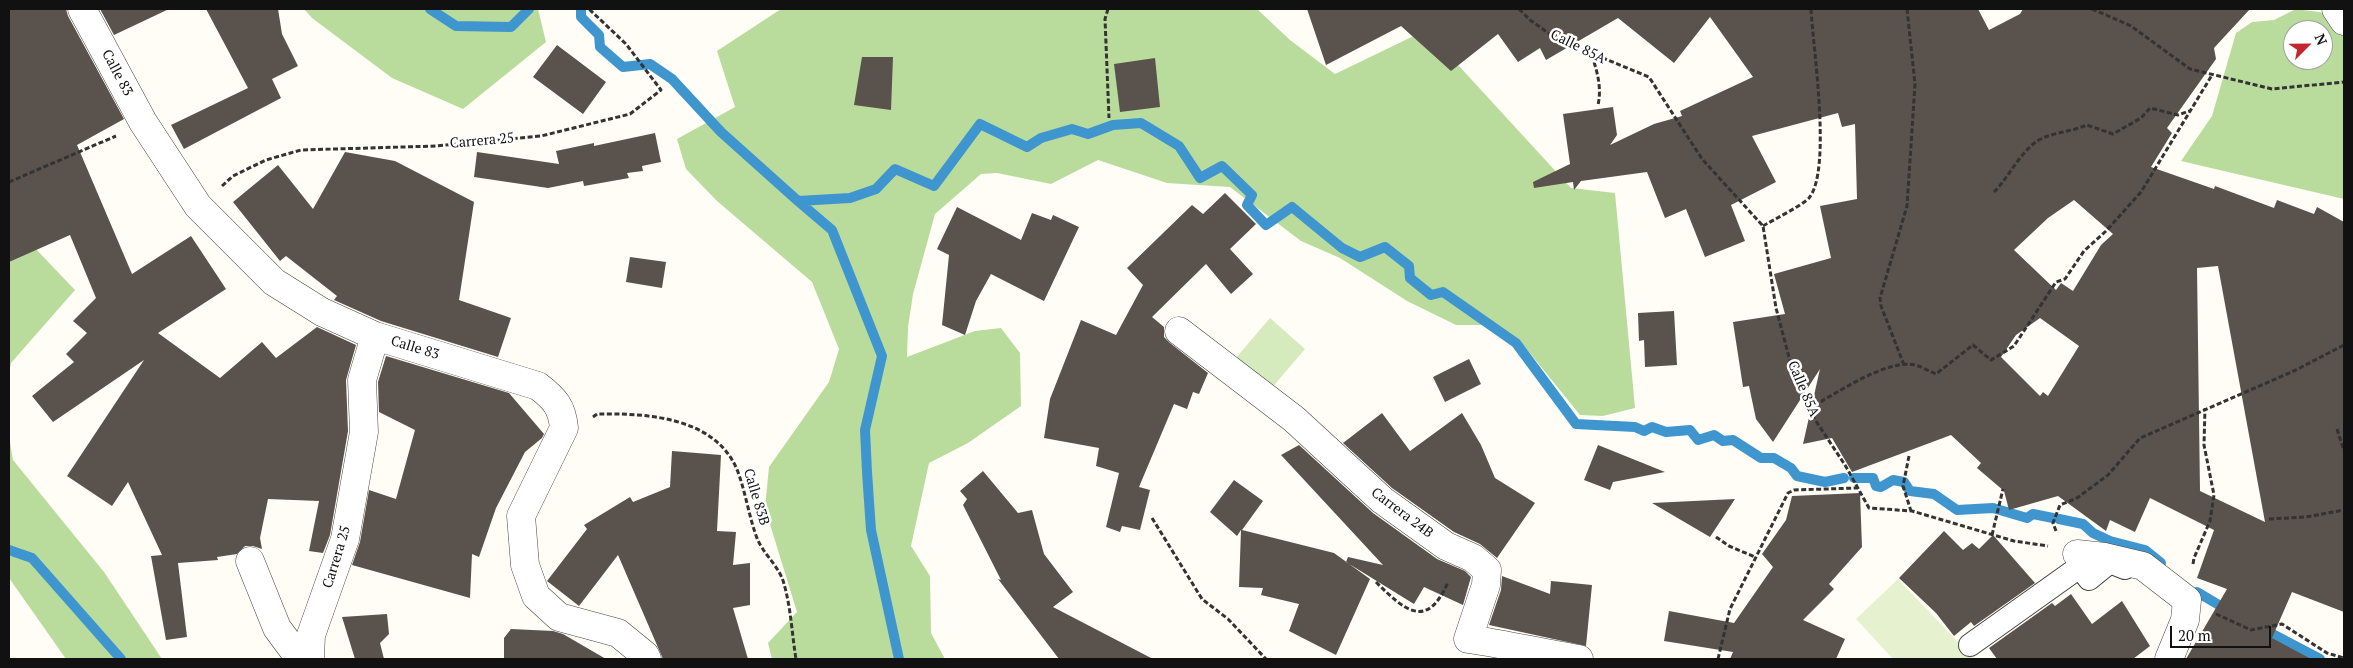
<!DOCTYPE html>
<html>
<head>
<meta charset="utf-8">
<style>
	body { margin:0 }
	#map { position:relative; width:2353px; height:668px; overflow:hidden; background:#fffdf5; font-family:"PT Serif",serif }
	canvas { display:block }
	.frame { position:absolute; inset:0; border:10px solid #111; pointer-events:none }
	.north { position:absolute; left:2283px; top:20px; width:50px; height:50px; box-sizing:border-box; background:#fff; border:1px solid #a0a0a0; border-radius:50%; rotate:67deg; font-size:14px; font-weight:700; line-height:20px; text-align:center; color:#111 }
	.north::after { content:''; display:block; margin:auto; width:18px; height:22px; background:#c4262e; clip-path:polygon(50% 0,100% 100%,50% 72%,0 100%) }
	.scale { position:absolute; left:2170px; top:626px; width:101px; height:22px; box-sizing:border-box; border:2px solid #111; border-top:0; padding-left:6px; font-size:15px; line-height:18px; white-space:nowrap; color:#111; -webkit-text-stroke:4px #fff; paint-order:stroke }
</style>
</head>
<body>
<div id="map">
<canvas width="2353" height="668"></canvas>
<div class="frame"></div>
<div class="north">N</div>
<div class="scale">20 m</div>
</div>
<script>
const g = document.querySelector('canvas').getContext('2d');
g.lineJoin = 'round';
function fillPath(path, color) {
  g.fillStyle = color;
  g.fill(path, 'evenodd');
}
function strokePath(path, color, width, dash) {
  g.strokeStyle = color;
  g.lineWidth = width;
  g.lineCap = dash ? 'butt' : 'round';
  g.setLineDash(dash || []);
  g.stroke(path);
}
function label(font, color, halo, rows, align = 'center') {
  g.font = font + ' "PT Serif",serif';
  g.lineWidth = 5;
  g.setLineDash([]);
  g.textBaseline = 'middle';
  g.strokeStyle = halo;
  g.fillStyle = color;
  for (const [text, x, y, turn = 0] of rows) {
    g.save();
    g.translate(x, y);
    g.rotate((+turn || 0) * Math.PI / 180);
    g.textAlign = isNaN(turn) ? turn : align;
    if (halo) g.strokeText(text, 0, 0);
    g.fillText(text, 0, 0);
    g.restore();
  }
}
fillPath(new Path2D(`
	M1270 318 1305 349 1270 390 1235 359Z`), '#d5ebbd');
fillPath(new Path2D(`
	M304 9H538L546 42 463 109 392 78 312 18Z
	M781 9H1257L1290 40 1335 74 1426 30 1571 188 1615 193 1635 408 1603 416 1580 415 1525 347 1498 325H1456L1407 301 1340 258 1301 241 1230 187 1167 183 1098 160 1051 184 997 173 981 174 935 214 913 294 908 327 907 357 975 331 1001 328 1020 353 1021 406 968 443 929 463 911 546 930 576 931 633 945 659H772L768 643 797 612 765 508 769 467 829 382 839 349 812 282 717 201 686 169 677 139 735 107 717 51Z
	M2296 9 2341 15 2344 18V199L2181 161 2212 116 2236 33 2252 22 2274 20ZM2293 30H2323V60H2293Z
	M9 221 75 290 11 363 9 373Z
	M9 436 13 460 104 572 162 659H66L9 578Z`), '#b9dc9c');
fillPath(new Path2D(`
	M1898 579 1974 659H1893L1856 619Z`), '#e6f2cf');
strokePath(new Path2D(`
	M430 9 456 26 511 27 529 9
	M581 9V17L599 35 600 47 623 67 650 64 672 79 721 132 798 201 850 198 876 189 895 169 934 186 980 124 1027 147 1041 138 1072 129 1088 134 1113 125 1141 123 1179 146 1200 178 1222 166 1252 195 1247 205 1266 225 1292 207 1342 248 1360 257 1385 247 1409 266 1410 278 1431 295 1443 292 1516 343 1576 424 1635 427 1644 431 1652 427 1666 432 1690 430 1698 440 1714 435 1723 441 1733 440 1761 458H1774L1791 468 1797 476 1825 482 1844 478
	M798 201 832 230 882 356 865 430 867 472 871 530 899 659
	M1854 478H1873L1876 486 1881 487 1893 480 1904 482 1910 491 1934 494 1957 510 1993 508 2027 518 2033 514 2053 518
	M2059 519 2083 524 2093 533 2110 541 2145 550 2161 563
	M9 550 32 558 121 659
	M2197 592 2229 611
	M2261 628 2320 659`), '#3f96cf', 10);
fillPath(new Path2D(`
	M9 9H66L68 16 124 119 77 145 132 274 191 236 226 289 158 333 220 378 262 342 276 358 317 327 356 345 346 380 348 431 330 535 323 553 309 551 319 501 268 499 260 538 262 549 253 546H245L237 554 217 557 218 560 178 563 187 637 166 640 151 556 162 555 128 482 112 506 67 476 144 360 53 422 32 396 74 362 66 354 87 333 73 321 96 298 70 235 9 262Z
	M100 9H169L114 35Z
	M206 9H278L282 34 298 66 272 79 281 98 184 149 171 125 248 88Z
	M1307 9H1978L1989 30 2020 14 2023 9H2250L2214 48 2216 59 2167 128 2172 133 2151 167 2214 189 2215 186 2274 208 2277 200 2314 214 2317 207 2344 222V612L2292 592 2272 638 2311 659H2186L2227 589 2197 578 2214 530 2150 498 2135 532 2110 520 2106 531 2058 496 2009 510 2004 491 1977 468 1981 463 1951 435 1852 472 1832 438 1803 444 1820 369 1773 442 1756 419 1749 386 1743 387 1733 322 1785 314 1774 274 1831 258 1820 206 1857 199 1855 124 1842 127 1838 113 1752 136 1776 182 1731 205 1745 241 1705 257 1686 209 1665 218 1647 172 1581 181 1574 190 1573 182 1534 188 1533 182 1570 164 1563 114 1613 107 1617 135 1610 145 1654 124 1682 116 1680 111 1753 77 1710 17 1674 63 1618 18 1546 60 1540 48 1518 62 1498 34 1451 71 1401 26 1326 65ZM2074 200 2113 234 2101 245 2073 291 2061 283 2056 290 2014 250 2048 218ZM2218 266 2265 522 2200 491 2197 268ZM2040 318 2079 346 2048 396 2043 392 2040 396 2001 357 2016 335Z
	M557 45 606 82 583 114 533 77Z
	M862 57H893L891 110 854 105Z
	M1155 58 1160 107 1120 112 1114 64Z
	M655 133 661 162 642 166 643 171 627 173 629 178 584 186 583 181 548 188 474 177 477 152 559 164 556 151 594 143V146Z
	M345 152 395 161 474 202 459 300 511 318 498 357 381 321 334 300 337 296 286 256 280 261 233 202 278 165 313 209Z
	M1225 193 1256 224 1230 249 1253 274 1231 294 1206 264 1152 317 1164 327V337L1170 343 1208 373 1199 394 1193 392 1187 409 1174 404 1139 487 1150 490 1140 530 1122 526 1120 532 1106 527 1119 473 1096 466 1099 448 1044 438 1050 399 1081 320 1116 335 1143 285 1127 268 1192 205 1203 214Z
	M957 207 1021 240 1032 213 1051 220 1053 215 1079 227 1044 301 991 274 976 301 965 335 942 325 949 255 937 249Z
	M630 257 666 262 662 288 626 282Z
	M1674 311 1677 365 1645 367 1644 340 1639 341 1638 313Z
	M386 356 509 393 544 434 542 438 525 452 496 508 479 557 472 554 470 598 352 565 360 542 369 490 396 499 415 430 379 412 378 382Z
	M1469 359 1481 384 1445 402 1433 377Z
	M1382 413 1410 451 1462 413 1481 445 1495 478 1535 503 1497 558 1480 544 1454 532 1392 488 1343 443Z
	M1299 445 1373 513 1437 559 1465 571 1471 577 1463 605 1424 587 1414 604 1346 562 1348 557 1383 565 1281 455Z
	M1598 445 1665 472 1613 482 1610 490 1584 480Z
	M672 451 721 455 717 531 736 532 733 565 750 563V605L733 608 748 659H663L618 555 579 606 547 581 587 529 584 525 630 497 633 502 670 487Z
	M983 471 1018 513 1032 510 1044 554 1073 592 1053 607 1153 659H1059L998 579 1001 580 963 505 967 499 960 491Z
	M1234 480 1263 501 1242 530 1334 553 1370 579 1336 655 1289 631 1299 604 1261 595 1263 588 1239 587 1241 530 1237 536 1210 512Z
	M1860 493 1862 547 1829 584 1834 589 1803 620 1845 639 1836 659H1730L1733 652 1664 641 1669 611 1734 623 1773 567 1762 554 1786 520 1792 496Z
	M1735 499 1710 537 1652 503Z
	M1944 531 1963 550 1972 543 1979 549 1993 535 2035 583 1974 626 1971 622 1954 636 1936 613 1899 578Z
	M1502 576 1550 594 1551 581 1592 585 1586 646 1489 625 1501 590Z
	M2071 594 2092 624 2122 601 2150 646 2133 659H1997L1989 648 2052 603 2055 606Z
	M387 614 389 634 380 643 384 659H355L342 617Z
	M511 629 553 631 563 634 606 659H504V638Z`), '#5a524d');
const pedestrian = new Path2D(`
	M2080 567 2089 579 2110 562 2125 568
	M1970 645 2092 558`);
const minor = new Path2D(`
	M82 9 143 122 198 206 274 282 322 312 375 336 538 386C555 399 562 407 564 428L521 516 525 565 536 596 559 617 618 633 645 655 647 659
	M2336 9 2344 21
	M1179 331 1294 419 1382 500 1446 546 1473 558 1487 570 1486 585 1468 639C1505 644 1541 653 1579 659
	M2077 554 2105 557 2143 566 2187 600 2185 620 2169 659
	M250 561 277 628 300 659
	M310 659 311 635 345 539 364 432 362 380 375 336`);
strokePath(pedestrian, '#444', 24);
strokePath(minor, '#444', 29);
strokePath(new Path2D(`
	M1108 9 1105 19 1109 118
	M1519 9 1530 20 1557 39 1649 77 1702 159 1763 226 1776 308 1790 361 1808 409 1845 465 1869 508 1912 511 2014 541 2048 546
	M2092 9 2131 26 2190 69 2272 89 2344 82
	M1592 55C1597 72 1602 87 1598 105
	M9 182 116 136
	M222 186 233 176 266 160 301 150 436 146 541 136 630 114 661 90 626 44 589 9
	M1994 192C2007 179 2016 160 2030 147 2044 132 2069 133 2087 125L2113 134 2141 118 2150 108 2178 115 2189 111
	M1763 226C1773 220 1803 205 1809 198 1832 170 1813 48 1811 9
	M1904 365 1881 306 1880 298 1907 206 1915 84 1907 9
	M1808 409C1832 396 1887 358 1915 365 1922 367 1929 371 1936 374L1973 345 1991 360 2014 346 2056 282 2065 279 2084 251 2106 231 2141 192 2212 75
	M593 417 597 414C647 413 717 417 738 472 746 494 749 517 757 538 763 554 780 567 784 584 791 608 792 635 796 659
	M2337 429 2344 451
	M1909 456 1903 486 1911 511
	M1152 518 1202 599 1228 619 1266 659
	M2269 519 2306 517 2344 510
	M2056 531 2053 523 2060 505 2077 498 2108 475 2140 438 2296 370 2344 345
	M1992 535 2003 489
	M1716 537 1729 546 1755 557
	M2193 564 2194 558 2210 521 2214 495 2204 445 2205 408
	M1376 582C1404 610 1427 631 1448 582
	M2216 614 2251 630 2282 624 2327 653 2344 658
	M1718 659 1730 609 1788 493 1794 490 1857 488`), '#333', 3, [5, 2.5]);
strokePath(pedestrian, '#fff', 22);
strokePath(minor, '#fff', 28);
label('14px', '#111', '#fff', [
	["Calle 85A",1578,47,26],
	["Calle 83",117,73,62],
	["Carrera 25",482,141,-5],
	["Calle 83",415,348,17],
	["Calle 85A",1803,389,67],
	["Calle 83B",756,497,73],
	["Carrera 24B",1402,513,37],
	["Carrera 25",337,557,-73]
]);
</script>
</body>
</html>
